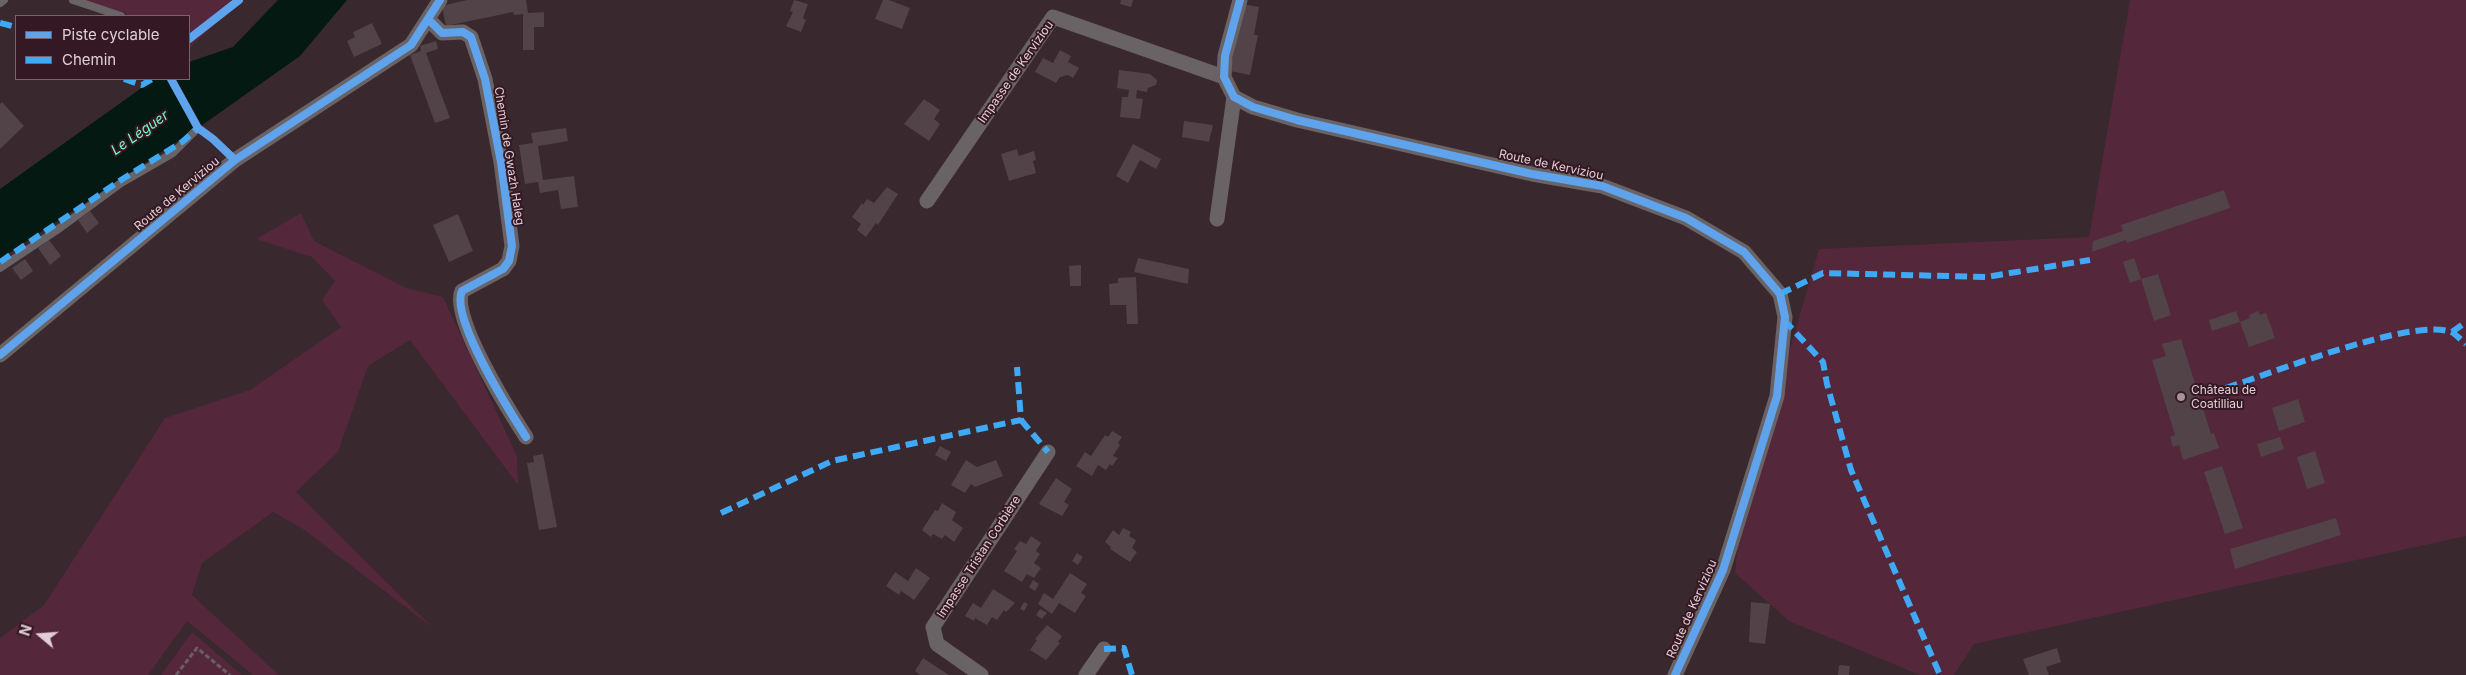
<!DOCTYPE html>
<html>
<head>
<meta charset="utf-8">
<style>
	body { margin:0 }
	#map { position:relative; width:2466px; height:675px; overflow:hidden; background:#39282e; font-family:Inter,sans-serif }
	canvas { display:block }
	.legend { position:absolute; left:15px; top:15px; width:175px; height:65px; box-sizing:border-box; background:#341823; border:1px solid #7a616a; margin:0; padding:6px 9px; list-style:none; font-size:15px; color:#e2ced4 }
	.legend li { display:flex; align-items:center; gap:10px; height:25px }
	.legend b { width:25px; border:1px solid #7a616a }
	.north { position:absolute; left:15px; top:610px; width:50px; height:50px; -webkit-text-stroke:4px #341823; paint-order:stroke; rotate:288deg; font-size:14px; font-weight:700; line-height:20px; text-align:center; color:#e2ced4 }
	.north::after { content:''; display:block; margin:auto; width:18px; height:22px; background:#e2ced4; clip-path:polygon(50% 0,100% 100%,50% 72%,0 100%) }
</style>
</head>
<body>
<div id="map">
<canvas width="2466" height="675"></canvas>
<ul class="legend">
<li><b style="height:6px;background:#60a3ed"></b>Piste cyclable</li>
<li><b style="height:6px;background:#3fa9f5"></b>Chemin</li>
</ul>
<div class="north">N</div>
</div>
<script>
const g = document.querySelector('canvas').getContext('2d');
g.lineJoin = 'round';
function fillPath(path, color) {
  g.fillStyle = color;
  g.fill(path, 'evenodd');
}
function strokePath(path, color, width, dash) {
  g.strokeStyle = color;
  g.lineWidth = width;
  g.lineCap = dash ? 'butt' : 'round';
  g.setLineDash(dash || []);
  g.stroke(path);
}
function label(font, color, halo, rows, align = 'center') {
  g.font = font + ' Inter,sans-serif';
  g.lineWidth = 4;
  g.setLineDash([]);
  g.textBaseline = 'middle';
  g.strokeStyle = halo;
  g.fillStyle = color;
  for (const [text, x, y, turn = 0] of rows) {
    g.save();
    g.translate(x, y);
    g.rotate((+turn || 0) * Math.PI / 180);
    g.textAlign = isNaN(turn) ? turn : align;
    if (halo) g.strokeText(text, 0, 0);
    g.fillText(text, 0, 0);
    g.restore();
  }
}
fillPath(new Path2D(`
	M85 0H242L193 44 189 51V16H128L125 13Z
	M2130 0H2466V536L1974 644 1954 675H1920L1789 621 1735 573 1740 521 1819 249 2089 237Z
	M301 213 314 241 406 288 443 297 517 456 518 485 410 340 368 366 338 452 296 492 433 628 303 529 273 512 202 563 192 595 279 675H253L187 621 148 675H0V638L44 605 165 418 250 390 341 327 322 300 335 281 312 257 256 239Z
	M192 632 242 675H161Z`), '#54273a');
fillPath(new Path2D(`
	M278 0H347L300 56 198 128 0 259V189L154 79H189V62L233 47Z`), '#051913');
fillPath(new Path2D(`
	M467 0H526L528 13 544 12V27H534V50H523V14L514 15 513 12 446 26 442 6Z
	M794 0 808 4 803 18 806 20 801 32 786 26 793 12 790 11Z
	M883 0H889L910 8 902 29 875 19Z
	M1121 0H1133L1131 7 1120 4Z
	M1242 4 1259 7 1254 35H1258L1250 75 1230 71Z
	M372 23 382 44 354 57 347 41 355 37 353 32Z
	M436 41 438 49 426 53 450 118 435 123 410 55 421 51 420 46Z
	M1060 50 1071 56 1068 62 1079 68 1073 78 1068 75 1060 77 1056 83 1035 72 1043 58 1053 63Z
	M1119 70 1150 74 1157 80 1156 85 1148 88 1147 92 1137 90 1136 98 1143 99 1140 119 1120 117 1122 97H1128L1129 90 1117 88Z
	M924 99 940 110 934 119 940 124 929 141 904 124Z
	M2 102 24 126 0 149V104Z
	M1184 121 1213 125 1209 142 1182 137Z
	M566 128 568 141 538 146 543 180 574 176 578 207 561 209 558 190 540 193 538 182 525 184 519 145 533 143 531 133Z
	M1133 144 1161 159 1156 169 1140 160 1128 183 1116 176Z
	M1017 149 1019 156 1034 151 1036 160 1033 161 1036 173 1009 181 1001 154Z
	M887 187 898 194 878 225 876 223 866 237 857 230 861 224 852 217 862 203 863 205 867 199 874 203Z
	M2224 190 2230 208 2127 243 2126 240 2092 252 2093 241 2123 231 2121 225Z
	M90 211 99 223 87 233 78 220Z
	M458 214 473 251 449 262 433 225Z
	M49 240 61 256 50 265 38 248Z
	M1138 258 1189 269 1188 284 1134 272Z
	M2134 258 2141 279 2130 283 2123 262Z
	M25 259 33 271 21 280 12 268Z
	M1081 265V286H1070L1069 266Z
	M2158 274 2171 315 2154 321 2141 279Z
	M1136 277 1138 324H1127L1126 305H1110L1109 284 1118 283V278Z
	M2236 311 2240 322 2212 331 2209 320Z
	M2258 311 2260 315 2266 313 2275 338 2249 347 2240 322 2250 318 2249 315Z
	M2181 339 2211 434 2214 433 2219 448 2183 460 2179 445 2173 447 2170 437 2175 435 2152 360 2166 356 2162 344Z
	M2298 399 2305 422 2279 431 2272 408Z
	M1112 431 1122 437 1118 443 1120 445 1113 456 1118 458 1112 466 1110 464 1106 470 1098 465 1092 476 1076 466 1085 452 1091 456 1105 435 1108 437Z
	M2280 437 2284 449 2261 457 2257 444Z
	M940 446 951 452 946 461 935 455Z
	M2315 451 2325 483 2307 489 2297 457Z
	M543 454 557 527 539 530 527 463 534 462 533 456Z
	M966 460 977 467 996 460 1003 476 975 487 971 484 965 493 951 485Z
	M2222 466 2243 528 2225 534 2204 472Z
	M1056 478 1072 489 1064 502 1069 505 1062 516 1039 504Z
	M942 503 956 512 952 520 963 528 954 542 945 535 942 539 933 534 931 537 922 530 935 510 938 511Z
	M2336 518 2341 535 2235 569 2230 549Z
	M1123 528 1131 532 1129 536 1136 540 1132 548 1137 552 1130 562 1110 549 1111 547 1105 542 1113 530 1119 535Z
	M1031 536 1041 543 1036 551 1040 554 1034 563 1041 568 1034 578 1027 574 1022 582 1004 571 1017 551 1014 549 1020 541 1026 544Z
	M1077 553 1083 557 1078 565 1072 561Z
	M916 568 930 578 914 600 901 591 899 595 886 586 895 572 908 581Z
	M1070 573 1087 584 1081 593 1086 596 1075 613 1059 603 1052 614 1038 604 1044 593 1053 599Z
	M1033 580 1039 584 1035 591 1029 587Z
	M993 589 1015 603 1006 612 1004 610 997 620 992 617 987 625 975 618 974 621 965 616 973 603 981 608Z
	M1024 602 1028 604 1024 611 1020 609Z
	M1751 602 1770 604 1765 644 1749 642Z
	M1040 609 1047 613 1042 619 1036 615Z
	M1047 625 1062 636 1058 642 1060 643 1046 660 1030 650 1037 640 1035 639Z
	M2057 648 2061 662 2046 667 2049 675H2029L2023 659Z
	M923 658 949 675H920L915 671Z
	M1839 665 1850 666 1849 675H1838Z`), '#524348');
strokePath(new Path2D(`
	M176 675 197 648 230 675`), '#695f63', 3, [5, 2.5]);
strokePath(new Path2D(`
	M73 0 121 16
	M0 3 4 0
	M0 268 57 230 121 183 173 153 198 128`), '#6a6365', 8);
strokePath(new Path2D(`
	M1240 0 1225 56 1224 77 1234 97 1253 107 1297 120 1532 174 1602 186 1686 218 1744 252 1780 294 1785 317 1777 396 1723 570 1675 675
	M428 19 442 33 463 32 471 37 485 79 501 162 512 246 509 261 503 269 462 291C450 317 510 412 526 437
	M927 201 1053 17 1224 77
	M1217 219 1234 97
	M0 355 235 160 411 45 440 0
	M981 675 937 644 933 627 1048 452
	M1086 675 1104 649`), '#6a6365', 15);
strokePath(new Path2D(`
	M0 23 16 27
	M124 79 142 85 152 79
	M0 262 121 180 182 142 198 128
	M1780 294 1823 273 1986 277 2090 260
	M1784 320 1823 362 1827 384 1851 470 1940 675
	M2452 332 2466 322
	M2226 388C2269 374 2413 317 2451 332 2456 334 2462 341 2466 344
	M1021 420 1048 452
	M721 513 832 461 1021 420 1017 367
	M1104 649 1124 648 1132 675`), '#3fa9f5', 6, [12, 6]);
strokePath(new Path2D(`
	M1240 0 1225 56 1224 77 1234 97 1253 107 1297 120 1532 174 1602 186 1686 218 1744 252 1780 294 1785 317 1777 396 1723 570 1675 675
	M428 19 442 33 463 32 471 37 485 79 501 162 512 246 509 261 503 269 462 291C450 317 510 412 526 437
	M189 39 239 0
	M171 79 198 128 213 139 235 160
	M0 355 235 160 411 45 440 0`), '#60a3ed', 8);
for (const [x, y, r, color] of [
	[2181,397,5,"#a7949a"]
]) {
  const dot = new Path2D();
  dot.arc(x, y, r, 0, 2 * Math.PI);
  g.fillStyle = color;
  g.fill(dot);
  strokePath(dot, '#341823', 2);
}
label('12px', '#e2ced4', '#341823', [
	["Impasse de Kerviziou",1016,72,-55],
	["Chemin de Gwazh Haleg",509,156,81],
	["Route de Kerviziou",1551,165,12],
	["Route de Kerviziou",177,194,-40],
	["Impasse Tristan Corbière",979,557,-57],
	["Route de Kerviziou",1692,609,-66]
]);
label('12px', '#e2ced4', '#341823', [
	["Château de",2191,390],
	["Coatilliau",2191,404]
], 'left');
label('italic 14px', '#76f5ca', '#341823', [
	["Le Léguer",140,133,-35]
]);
</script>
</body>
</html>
